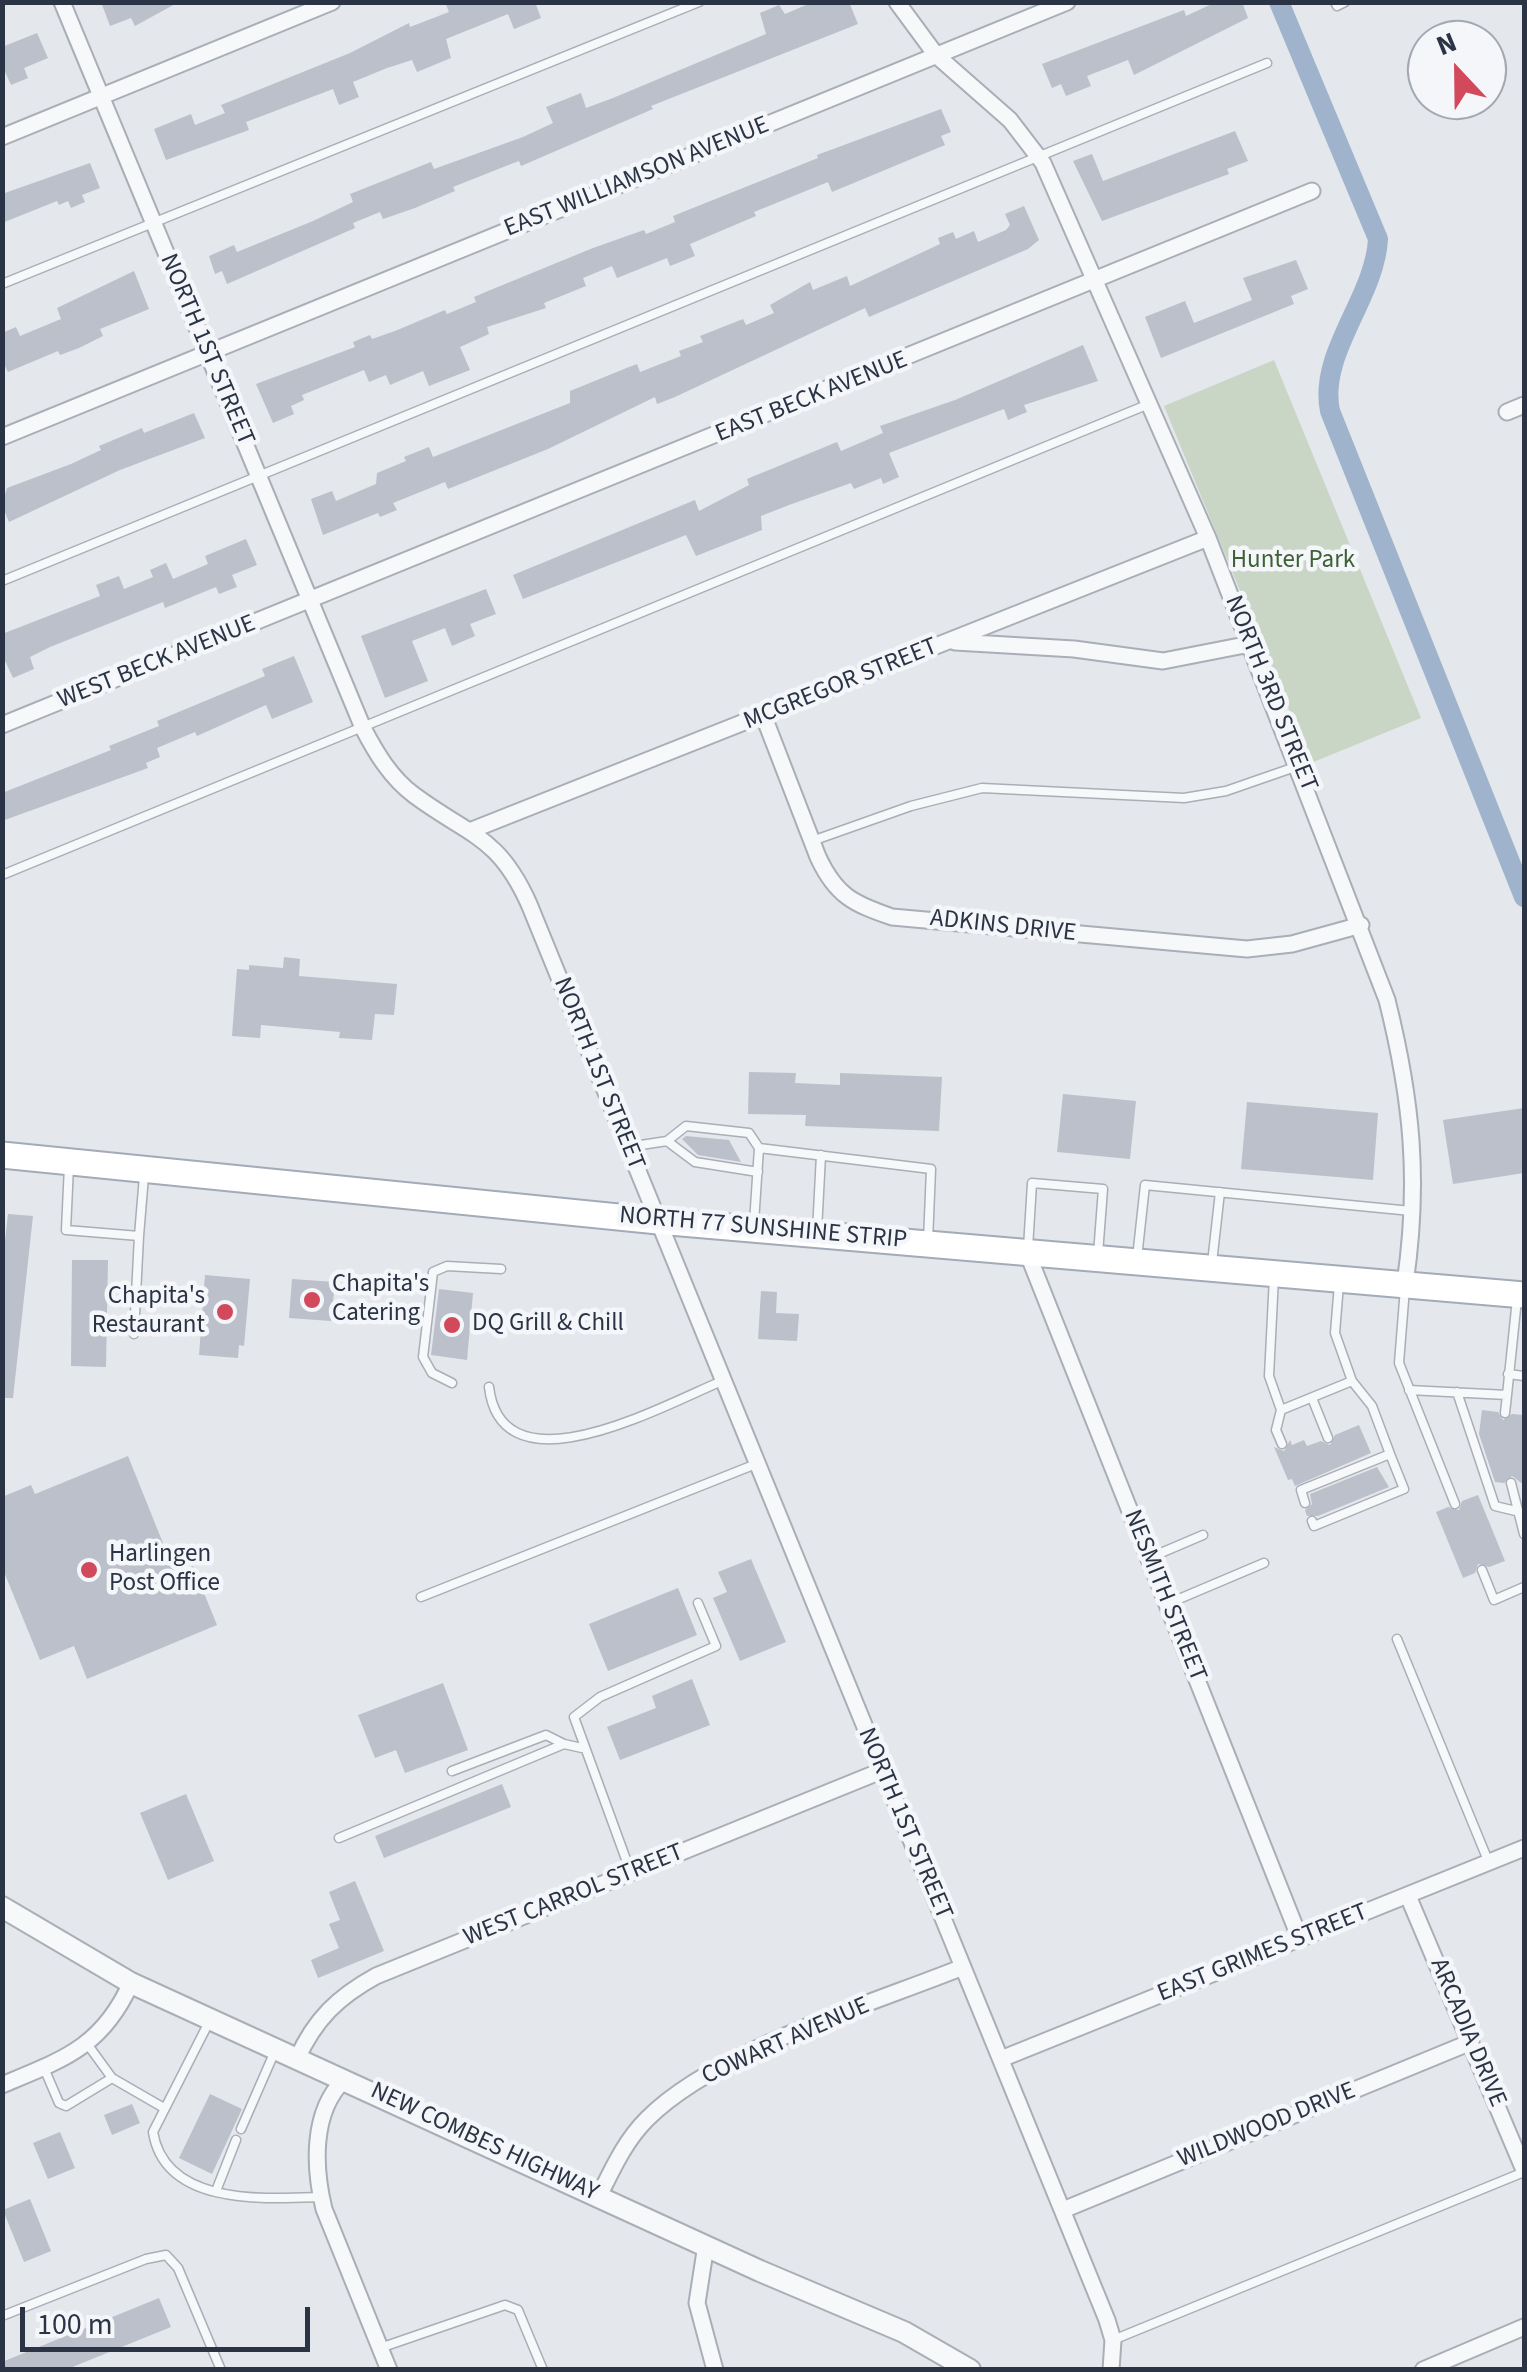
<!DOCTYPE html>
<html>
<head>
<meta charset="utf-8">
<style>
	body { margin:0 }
	#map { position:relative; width:1527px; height:2372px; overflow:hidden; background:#e4e7ec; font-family:"Source Sans 3",sans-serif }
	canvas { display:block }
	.frame { position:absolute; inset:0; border:5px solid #2b3445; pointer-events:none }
	.north { position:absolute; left:1407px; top:20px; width:100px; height:100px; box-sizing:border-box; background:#f4f6f9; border:2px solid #a4a8b1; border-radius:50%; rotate:338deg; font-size:28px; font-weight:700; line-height:40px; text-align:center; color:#2b3445 }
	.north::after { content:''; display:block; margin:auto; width:35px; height:45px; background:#d1495b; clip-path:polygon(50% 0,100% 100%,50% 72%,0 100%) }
	.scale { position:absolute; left:20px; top:2307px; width:290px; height:45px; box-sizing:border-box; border:5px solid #2b3445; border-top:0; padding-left:12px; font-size:30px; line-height:35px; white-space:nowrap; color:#2b3445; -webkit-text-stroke:8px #f4f6f9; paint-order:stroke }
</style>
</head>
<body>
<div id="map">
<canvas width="1527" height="2372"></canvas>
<div class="frame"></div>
<div class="north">N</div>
<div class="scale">100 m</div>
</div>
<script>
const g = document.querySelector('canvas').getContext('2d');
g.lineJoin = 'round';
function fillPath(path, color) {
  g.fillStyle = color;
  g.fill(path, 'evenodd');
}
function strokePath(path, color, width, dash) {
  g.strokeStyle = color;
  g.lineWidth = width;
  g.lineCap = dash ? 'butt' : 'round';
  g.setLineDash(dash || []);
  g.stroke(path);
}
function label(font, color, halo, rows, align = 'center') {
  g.font = font + ' "Source Sans 3",sans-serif';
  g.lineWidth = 9;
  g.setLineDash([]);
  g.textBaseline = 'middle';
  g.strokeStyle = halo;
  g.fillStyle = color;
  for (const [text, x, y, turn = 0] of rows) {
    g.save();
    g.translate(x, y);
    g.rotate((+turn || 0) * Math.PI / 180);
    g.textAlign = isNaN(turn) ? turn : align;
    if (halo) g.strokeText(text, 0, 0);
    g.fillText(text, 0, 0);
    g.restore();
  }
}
fillPath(new Path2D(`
	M1274 360 1421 718 1311 763 1164 406Z`), '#c9d6c5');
strokePath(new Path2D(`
	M1279 2 1378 239C1375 298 1318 353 1330 411L1524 897`), '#9fb4cc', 20);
fillPath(new Path2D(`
	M101 2H177V3L135 26 131 18 110 26Z
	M445 2H535L541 18 514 29 508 14 446 39 451 58 417 72 412 60 387 68 353 82 359 97 339 105 333 89 246 122 249 130 166 160 154 129 191 114 195 125 225 113 221 105 350 53 409 23 410 27 449 12Z
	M813 2H849L858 24 651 106 653 109 521 166 519 161 511 164 453 187 455 191 415 208 383 219 380 212 353 223 355 228 227 284 222 271 215 274 209 256 234 245 237 252 313 221 353 202 350 194 431 162 434 169 523 137 553 123 546 107 581 93 586 108 613 98 766 34 760 13 779 5 785 14Z
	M1216 2H1242L1248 18 1134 75 1128 60 1087 76 1091 86 1066 96 1061 84 1052 88 1042 64 1184 10 1186 16Z
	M37 33 48 58 24 68 28 78 11 85 2 65V47Z
	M941 109 951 132 941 136 945 145 832 192 828 182 754 212 756 216 690 244 695 256 670 266 667 258 617 278 612 266 583 278 586 286 544 303 546 308 487 327 489 334 460 347 470 370 429 386 423 371 390 385 386 375 369 382 364 370 302 395 304 400 291 406 294 414 273 423 256 384 355 347 353 342 370 335 372 339 395 331 445 310 447 314 476 302 474 297 488 291 593 248 644 230 646 234 675 222 673 216 818 158 817 155Z
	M1235 131 1248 161 1227 169 1229 174 1102 221 1073 161 1092 154 1103 181Z
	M90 163 100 188 82 195 85 202 71 208 68 201 59 205 57 201 2 223V194Z
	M1024 206 1039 240 1028 249 869 317 865 308 675 397 657 404 655 397 548 449 448 489 445 482 393 503 397 510 380 517 378 513 323 535 311 499 332 491 336 501 376 484 377 473 406 461 404 457 429 447 433 457 570 403V391L629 367 637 364 640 372 681 356 679 351 703 342 700 336 743 319 746 325 774 313 770 305 810 282 813 290 847 276 850 286 940 244 938 238 953 232 956 239 974 231 978 242 1006 230 1010 225 1005 214Z
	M1296 260 1308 289 1291 296 1294 304 1161 358 1145 317 1185 301 1194 323 1252 300 1243 278Z
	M134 271 149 309 100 329 103 336 79 348 60 355 58 351 8 372 2 360V333L16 327 20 336 61 319 57 308Z
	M1083 345 1098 381 1024 405 1027 412 1008 420 1004 409 889 453 899 477 883 484 881 478 854 489 851 483 789 505 761 516 762 530 696 556 686 535 523 599 513 575 695 500 699 511 749 485 747 479 837 442 841 451 883 433 880 426 955 400Z
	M194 413 205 438 120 470 9 522 2 505 7 488 71 464 101 450 99 446 142 428 144 433Z
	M246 539 257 565 232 575 237 587 219 594 216 587 165 608 163 602 50 647 30 657 34 669 13 678 2 654V634L100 596 96 585 119 576 124 589 153 577 150 570 166 563 173 579 208 564 205 556Z
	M486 589 496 614 470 624 475 636 452 646 445 628 412 641 428 681 385 698 361 636Z
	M294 656 313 702 272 719 266 705 197 736 195 732 157 748 160 757 146 763 148 768 2 821V793L111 750 109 746 159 726 157 721 265 676 262 669Z
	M284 957 300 959 299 976 397 984 394 1015 375 1014 372 1040 339 1038 340 1032 261 1025 260 1038 232 1036 237 969 249 970V965L283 968Z
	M749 1072 796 1073 795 1083 840 1085V1073L942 1077 939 1131 805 1126 806 1115 748 1114Z
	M1063 1094 1136 1101 1130 1159 1057 1152Z
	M1247 1102 1378 1113 1373 1180 1241 1169Z
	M1524 1108V1173L1453 1184 1443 1120Z
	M686 1136 729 1140 741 1162 698 1155 682 1139Z
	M8 1214 33 1216 13 1398H2V1267Z
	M72 1260H108L106 1367 71 1366Z
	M205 1275 250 1279 244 1346 239 1345 238 1358 199 1355Z
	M292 1279 335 1282 331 1321 289 1318Z
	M439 1289 473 1293 467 1360 431 1355Z
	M761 1291 777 1292 776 1313 799 1314 797 1341 758 1339Z
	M1482 1410 1498 1412 1503 1420 1512 1414 1524 1415V1485L1512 1476 1504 1483 1495 1482 1479 1434Z
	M1359 1425 1371 1453 1295 1486 1292 1479 1288 1480 1274 1447 1284 1451 1290 1440 1292 1445 1304 1440 1307 1446 1321 1441 1330 1445 1335 1435Z
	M128 1456 175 1573 193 1566 217 1625 87 1679 74 1646 40 1660 2 1567V1497L31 1485 35 1494Z
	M1377 1467 1389 1487 1318 1516H1307L1305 1510 1312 1504 1310 1494Z
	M1478 1495 1505 1561 1489 1567 1478 1564 1475 1573 1463 1578 1436 1512 1448 1507 1459 1510 1462 1501Z
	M751 1559 786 1642 740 1661 713 1598 727 1592 718 1572Z
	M678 1588 697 1635 608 1671 589 1624Z
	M692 1679 710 1725 620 1760 607 1727 656 1708 652 1696Z
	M443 1683 468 1750 405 1773 396 1750 375 1758 358 1715Z
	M502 1784 511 1807 384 1858 375 1836Z
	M186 1794 214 1861 168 1880 140 1813Z
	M355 1881 384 1951 318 1978 311 1960 339 1948 329 1924 340 1920 329 1892Z
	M210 2094 242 2109 212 2174 179 2158Z
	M132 2104 140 2123 112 2135 104 2115Z
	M60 2132 75 2168 48 2179 33 2143Z
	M30 2199 51 2251 24 2262 3 2210Z
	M159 2298 171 2327 65 2370H2V2362Z`), '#bbc0ca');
const service = new Path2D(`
	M1335 2 1337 6 1345 2
	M2 284 699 2
	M2 581 1267 63
	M812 841 911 806 982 788 1184 798 1226 791 1298 766
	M2 875 1149 404
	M667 1141 695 1162 758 1172
	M628 1147 667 1141 686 1126 749 1133 759 1148 754 1223
	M759 1148 931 1169 928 1241
	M69 1166 66 1230 139 1236 134 1334
	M817 1231 821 1155
	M139 1236 144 1176
	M1028 1248 1032 1183 1103 1189 1098 1254
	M1137 1258 1145 1185 1411 1211
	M1212 1263 1220 1192
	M1274 1277 1269 1376 1281 1410 1352 1381 1335 1333 1339 1284
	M1405 1288 1399 1363 1455 1504
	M1508 1374 1524 1376
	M452 1383 432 1373 423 1357 433 1272 447 1266 501 1269
	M489 1387C502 1496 666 1404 722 1381
	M1409 1390 1507 1395 1517 1299
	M1457 1392 1495 1506 1524 1513
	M1312 1398 1328 1438
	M1281 1410 1276 1430 1282 1444
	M1505 1413 1507 1395
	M1511 1483 1524 1534
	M1305 1503 1301 1490 1390 1454 1372 1406 1352 1381
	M1312 1521 1314 1526 1404 1489 1390 1454
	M1149 1558 1203 1535
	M1482 1570 1494 1600 1524 1587
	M421 1597 756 1464
	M1167 1604 1264 1563
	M1397 1639 1489 1863
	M452 1771 546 1735 564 1744
	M339 1838 564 1744 582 1748
	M631 1873 574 1717 600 1697 716 1646 698 1603
	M210 2020 153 2132C165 2206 264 2199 321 2197
	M88 2045 112 2078 164 2108
	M44 2068 59 2103 66 2106 112 2078
	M241 2129 275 2051
	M216 2191 236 2140
	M2 2316 146 2259 166 2255 178 2268 221 2370
	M1113 2340 1524 2172
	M380 2348 505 2305 518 2310 543 2370`);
const minor = new Path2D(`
	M62 2 363 728C376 753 391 778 414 795 469 836 498 835 529 904L1107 2320 1113 2340 1111 2370
	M897 2 936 55 1010 120 1043 163 1208 538 1387 1000C1412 1100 1420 1181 1405 1284
	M2 137 332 2
	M1507 412 1524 405
	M2 437 1067 2
	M955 642 1074 649 1163 661 1250 644
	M764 717 818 857C836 896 854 904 892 917L1247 949 1292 944 1361 925
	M2 725 1312 191
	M472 830 1208 538
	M1027 1252 1300 1939
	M1408 1896 1524 2170
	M297 2059C315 2019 338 1997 376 1976L881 1771
	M1001 2059 1524 1848
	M344 2080C311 2112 314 2168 324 2209L389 2370
	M2 2085C64 2059 102 2047 131 1983
	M599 2196C613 2168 625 2141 647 2119 716 2050 871 2004 963 1967
	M1063 2210 1471 2042
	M706 2245 697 2303 715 2370
	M1423 2370 1524 2327`);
const tertiary = new Path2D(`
	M2 1907 131 1983 760 2271 904 2332 970 2370`);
const primary = new Path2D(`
	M2 1155 658 1221 1524 1295`);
strokePath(service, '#a9aeb7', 11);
strokePath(minor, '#a9aeb7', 19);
strokePath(tertiary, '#a9aeb7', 24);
strokePath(primary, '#a3abb8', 29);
strokePath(service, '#f7f8fa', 8);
strokePath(minor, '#f7f8fa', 15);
strokePath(tertiary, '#f7f8fa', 20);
strokePath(primary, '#fff', 25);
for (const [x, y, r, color] of [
	[312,1300,10,"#d1495b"],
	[225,1312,10,"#d1495b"],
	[452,1325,10,"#d1495b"],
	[89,1570,10,"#d1495b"]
]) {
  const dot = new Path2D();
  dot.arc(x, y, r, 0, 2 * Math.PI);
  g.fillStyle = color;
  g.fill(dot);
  strokePath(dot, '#f4f6f9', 4);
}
label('25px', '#2b3445', '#f4f6f9', [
	["EAST WILLIAMSON AVENUE",637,178,-22],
	["NORTH 1ST STREET",206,350,67],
	["EAST BECK AVENUE",812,398,-22],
	["WEST BECK AVENUE",157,663,-22],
	["MCGREGOR STREET",841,685,-22],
	["NORTH 3RD STREET",1270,694,68],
	["ADKINS DRIVE",1003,927,6],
	["NORTH 1ST STREET",598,1074,68],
	["NORTH 77 SUNSHINE STRIP",763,1229,5],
	["NESMITH STREET",1164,1596,68],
	["NORTH 1ST STREET",904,1824,67],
	["WEST CARROL STREET",574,1896,-22],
	["EAST GRIMES STREET",1263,1954,-22],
	["ARCADIA DRIVE",1467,2033,67],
	["COWART AVENUE",786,2042,-24],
	["WILDWOOD DRIVE",1267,2126,-22],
	["NEW COMBES HIGHWAY",484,2143,25]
]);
label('25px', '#3f6138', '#f4f6f9', [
	["Hunter Park",1293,562]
]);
label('25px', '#2b3445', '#f4f6f9', [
	["Chapita's",332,1286],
	["Catering",332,1315],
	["Chapita's",205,1298,"right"],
	["Restaurant",205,1327,"right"],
	["DQ Grill & Chill",472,1325],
	["Harlingen",109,1556],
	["Post Office",109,1585]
], 'left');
</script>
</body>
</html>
